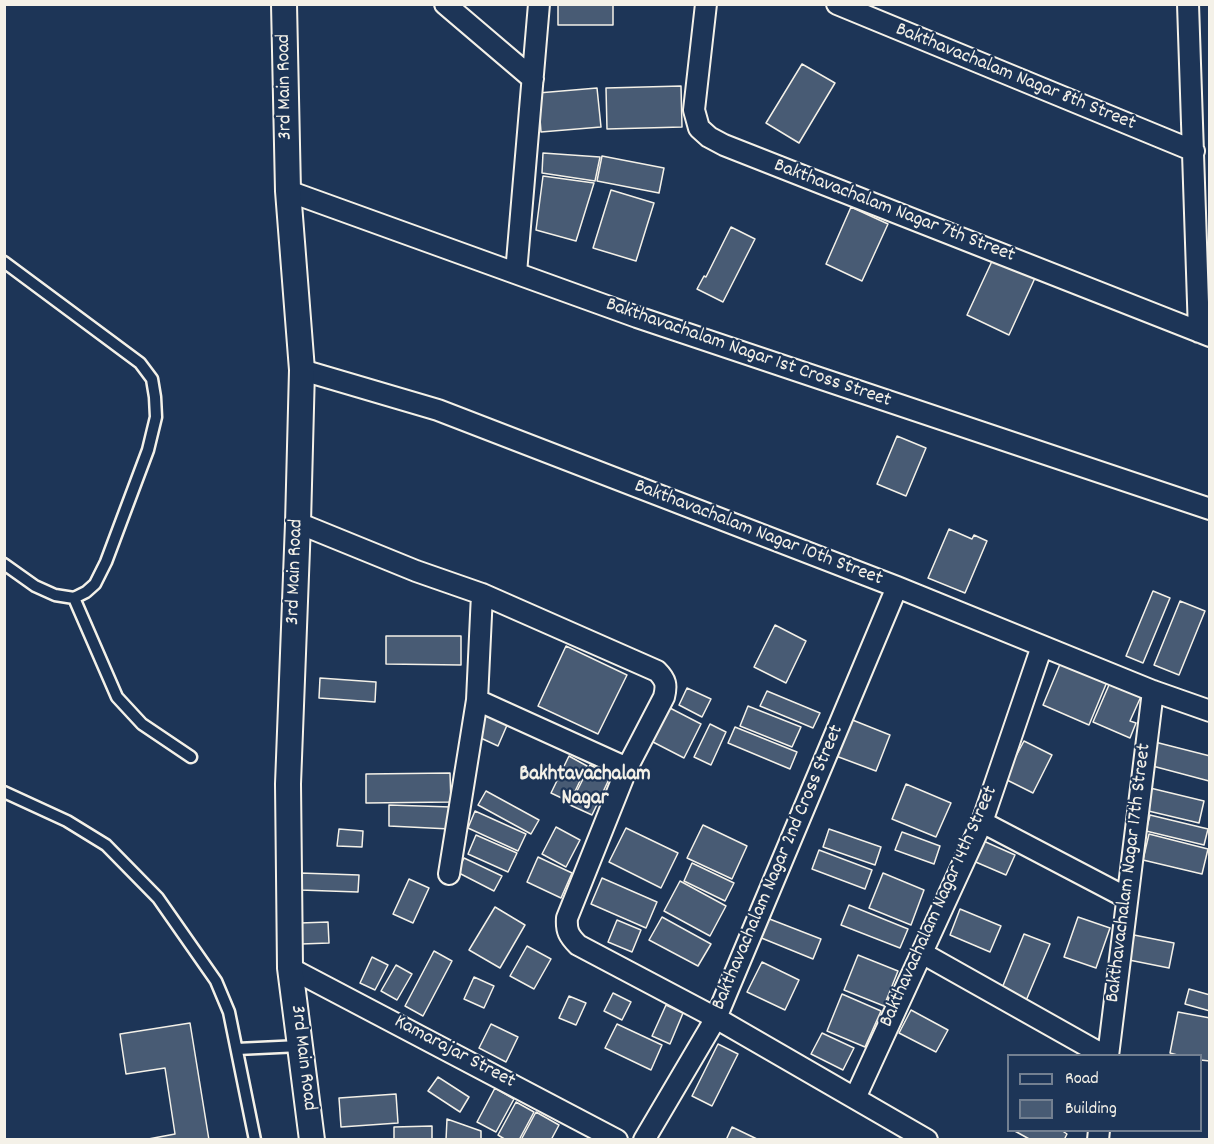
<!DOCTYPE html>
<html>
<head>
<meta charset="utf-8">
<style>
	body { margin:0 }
	#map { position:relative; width:1214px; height:1144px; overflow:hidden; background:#1d3557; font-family:Dekko,sans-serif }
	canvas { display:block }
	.frame { position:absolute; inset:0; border:6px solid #f4f1e8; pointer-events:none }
	.legend { position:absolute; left:1007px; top:1054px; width:195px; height:78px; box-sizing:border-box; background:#1d3557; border:2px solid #738091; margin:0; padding:8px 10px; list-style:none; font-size:18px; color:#f4f1e8 }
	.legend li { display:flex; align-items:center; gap:12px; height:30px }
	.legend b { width:30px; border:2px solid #738091 }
</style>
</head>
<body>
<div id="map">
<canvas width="1214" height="1144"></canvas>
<div class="frame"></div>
<ul class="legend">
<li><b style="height:8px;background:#1d3557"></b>Road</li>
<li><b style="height:16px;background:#485b74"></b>Building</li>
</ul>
</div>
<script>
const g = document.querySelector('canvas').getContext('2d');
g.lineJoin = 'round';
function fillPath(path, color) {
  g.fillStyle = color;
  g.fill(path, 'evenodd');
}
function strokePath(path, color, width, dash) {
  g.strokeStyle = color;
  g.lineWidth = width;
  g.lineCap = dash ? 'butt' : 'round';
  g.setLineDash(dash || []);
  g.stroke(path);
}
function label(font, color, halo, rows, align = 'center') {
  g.font = font + ' Dekko,sans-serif';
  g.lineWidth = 4.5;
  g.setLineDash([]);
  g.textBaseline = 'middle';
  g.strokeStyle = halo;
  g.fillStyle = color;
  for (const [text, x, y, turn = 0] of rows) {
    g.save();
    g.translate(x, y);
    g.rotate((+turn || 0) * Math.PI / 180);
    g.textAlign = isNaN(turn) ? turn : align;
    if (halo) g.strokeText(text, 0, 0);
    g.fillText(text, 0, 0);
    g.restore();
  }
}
const building = new Path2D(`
	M558 4H613V25H558Z
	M802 64 835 83 799 143 766 123Z
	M681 86 682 127 607 129 606 88Z
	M597 88 601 127 541 132 538 93Z
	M543 153 600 157 595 181 542 173Z
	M602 156 664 168 659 193 597 181Z
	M543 176 594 183 576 241 536 230Z
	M611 190 654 203 636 261 593 248Z
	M851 207 888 224 862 281 826 264Z
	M731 227 755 239 723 302 697 289 704 276 706 277Z
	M993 259 1035 278 1009 335 967 315Z
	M897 436 926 448 906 496 877 484Z
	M949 529 972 539 974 535 987 541 965 593 928 578Z
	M1153 591 1170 598 1143 663 1126 656Z
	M1180 601 1205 611 1179 675 1154 665Z
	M775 625 806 641 786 683 754 667Z
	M386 636H461V665L386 664Z
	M566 646 627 675 598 734 538 706Z
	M1063 657 1109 677 1089 725 1043 705Z
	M320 678 376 682 375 702 319 698Z
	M1112 678 1143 692 1130 721 1136 723 1130 738 1093 722Z
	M687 688 711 699 702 717 679 705Z
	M767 691 820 713 813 728 760 706Z
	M486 704 511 716 498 746 472 734Z
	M748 706 801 727 792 747 740 726Z
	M668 707 701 724 684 758 651 741Z
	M850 719 890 735 876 771 836 756Z
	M710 724 726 732 711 765 694 757Z
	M735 727 797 752 790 769 728 743Z
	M1024 741 1052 755 1033 793 1005 779 1012 754 1016 756Z
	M1151 741 1210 756 1209 781 1145 764Z
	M569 756 587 766 570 802 551 793Z
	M590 765 611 775 592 815 570 805Z
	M450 773 451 802 366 803V774Z
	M906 784 951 803 936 837 892 819Z
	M1146 787 1204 801 1199 823 1140 809Z
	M486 791 539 820 531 834 478 805Z
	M389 805 451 807 450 829 389 826Z
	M475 811 526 834 518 851 468 828Z
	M1150 815 1208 829 1204 845 1146 831Z
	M703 825 747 846 732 879 687 858Z
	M556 827 580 840 566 867 542 854Z
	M626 828 678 853 661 888 609 862Z
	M339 829 363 831 362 847 337 846Z
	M829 829 881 847 875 865 823 847Z
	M902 832 940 846 934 864 895 850Z
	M1149 834 1208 849 1202 874 1143 860Z
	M476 835 517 853 508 872 468 854Z
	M979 839 1015 855 1006 875 971 860Z
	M819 850 872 870 865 889 812 869Z
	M538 857 572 873 561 898 527 882Z
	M464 858 502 876 494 891 457 872Z
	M692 863 734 883 725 901 684 881Z
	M300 873 359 875 358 892 300 890Z
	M883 873 924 890 911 925 869 908Z
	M602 878 657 902 646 928 591 904Z
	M409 879 429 888 413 923 393 914Z
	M680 881 726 906 710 936 664 911Z
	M849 905 908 929 900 948 841 925Z
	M495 907 525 925 500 968 469 950Z
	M960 909 1001 926 990 952 950 935Z
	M662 917 711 944 698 966 649 940Z
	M1078 917 1110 928 1096 968 1064 957Z
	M767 918 821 939 813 959 759 937Z
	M617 920 641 930 632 952 608 942Z
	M328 922 329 943 301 944 300 923Z
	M1024 934 1050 944 1025 1003 1000 993Z
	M1134 935 1174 943 1169 968 1129 960Z
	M527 946 551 959 534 989 510 976Z
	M434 951 452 961 423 1016 405 1006Z
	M858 955 898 971 884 1006 844 990Z
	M372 957 388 965 375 990 360 983Z
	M762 962 799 980 785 1010 747 992Z
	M396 965 412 974 397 1000 381 991Z
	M474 977 494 986 484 1008 464 999Z
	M1189 989 1210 995V1011L1185 1004Z
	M613 993 631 1002 622 1020 604 1011Z
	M842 994 881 1011 865 1047 827 1031Z
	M569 996 586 1003 576 1025 559 1018Z
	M666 1005 683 1013 670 1044 652 1036Z
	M911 1010 948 1030 936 1052 899 1033Z
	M1178 1012 1210 1018V1061L1200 1060V1056H1181L1170 1053Z
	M190 1023 209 1140H143L175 1134 165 1068 126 1074 120 1034Z
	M491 1024 518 1037 506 1062 479 1048Z
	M617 1024 662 1045 651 1070 605 1048Z
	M822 1033 854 1048 843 1070 811 1054Z
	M718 1044 738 1054 712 1106 692 1096Z
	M438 1077 469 1097 460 1112 428 1091Z
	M495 1088 514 1099 496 1132 477 1122Z
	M396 1094 398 1123 341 1127 339 1098Z
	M516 1102 534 1112 519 1140H506L498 1135Z
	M536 1112 559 1125 551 1140H521Z
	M447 1119 481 1131V1140H446Z
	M432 1126V1140H394V1127Z
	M732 1127 759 1140H726Z
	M1013 1130H1061L1067 1134 1064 1140H1031Z`);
fillPath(building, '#485b74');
strokePath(building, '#f4f1e8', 1.5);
const service = new Path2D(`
	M4 262 140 363 152 379 155 397 156 417 148 450 106 562 95 584 86 592 74 598 55 595 35 586 4 564
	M74 598 117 697 142 724 191 757
	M4 792 67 821 106 845 158 898 216 981 229 1012 255 1140
	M237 1049 300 1046`);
const minor = new Path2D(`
	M445 4 533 79
	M706 4 694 110 699 128 709 137 724 145 1210 336
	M837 4 1194 151
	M1188 4 1199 332
	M288 191 637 317 1210 509
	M516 273 539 4
	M302 370 438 410 897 587 1153 691 1210 711
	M298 523 416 571 482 594 657 671C666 680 667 685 664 697L627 768 567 918C566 931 569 936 578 945L716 1018 927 1140
	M482 594 477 700 627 768
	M982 822 1127 898
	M449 874 477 700
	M922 953 1105 1056
	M290 968 617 1140
	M1108 1056 1153 691
	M855 1098 982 822 1042 646
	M644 1140 716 1018 897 587
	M1098 1140 1099 1130`);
const tertiary = new Path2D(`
	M284 4 288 191 302 370 298 523 288 784 290 968 312 1140`);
strokePath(service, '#f4f1e8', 15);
strokePath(minor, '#f4f1e8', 24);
strokePath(tertiary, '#f4f1e8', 28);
strokePath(service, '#1d3557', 10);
strokePath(minor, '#1d3557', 20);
strokePath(tertiary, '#1d3557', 24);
label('20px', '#f4f1e8', '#1d3557', [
	["Bakthavachalam Nagar 8th Street",1015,78,22],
	["3rd Main Road",286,87,-91],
	["Bakthavachalam Nagar 7th Street",894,212,21],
	["Bakthavachalam Nagar 1st Cross Street",748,354,19],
	["Bakthavachalam Nagar 10th Street",758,534,21],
	["3rd Main Road",296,572,-88],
	["Bakthavachalam Nagar 2nd Cross Street",779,868,-67],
	["Bakthavachalam Nagar 17th Street",1130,873,-83],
	["Bakthavachalam Nagar 14th Street",940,907,-66],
	["Kamarajar Street",454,1053,28],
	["3rd Main Road",302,1058,83]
]);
label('bold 21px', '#f4f1e8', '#1d3557', [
	["Bakhtavachalam",585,776],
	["Nagar",585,800]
]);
</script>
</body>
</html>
